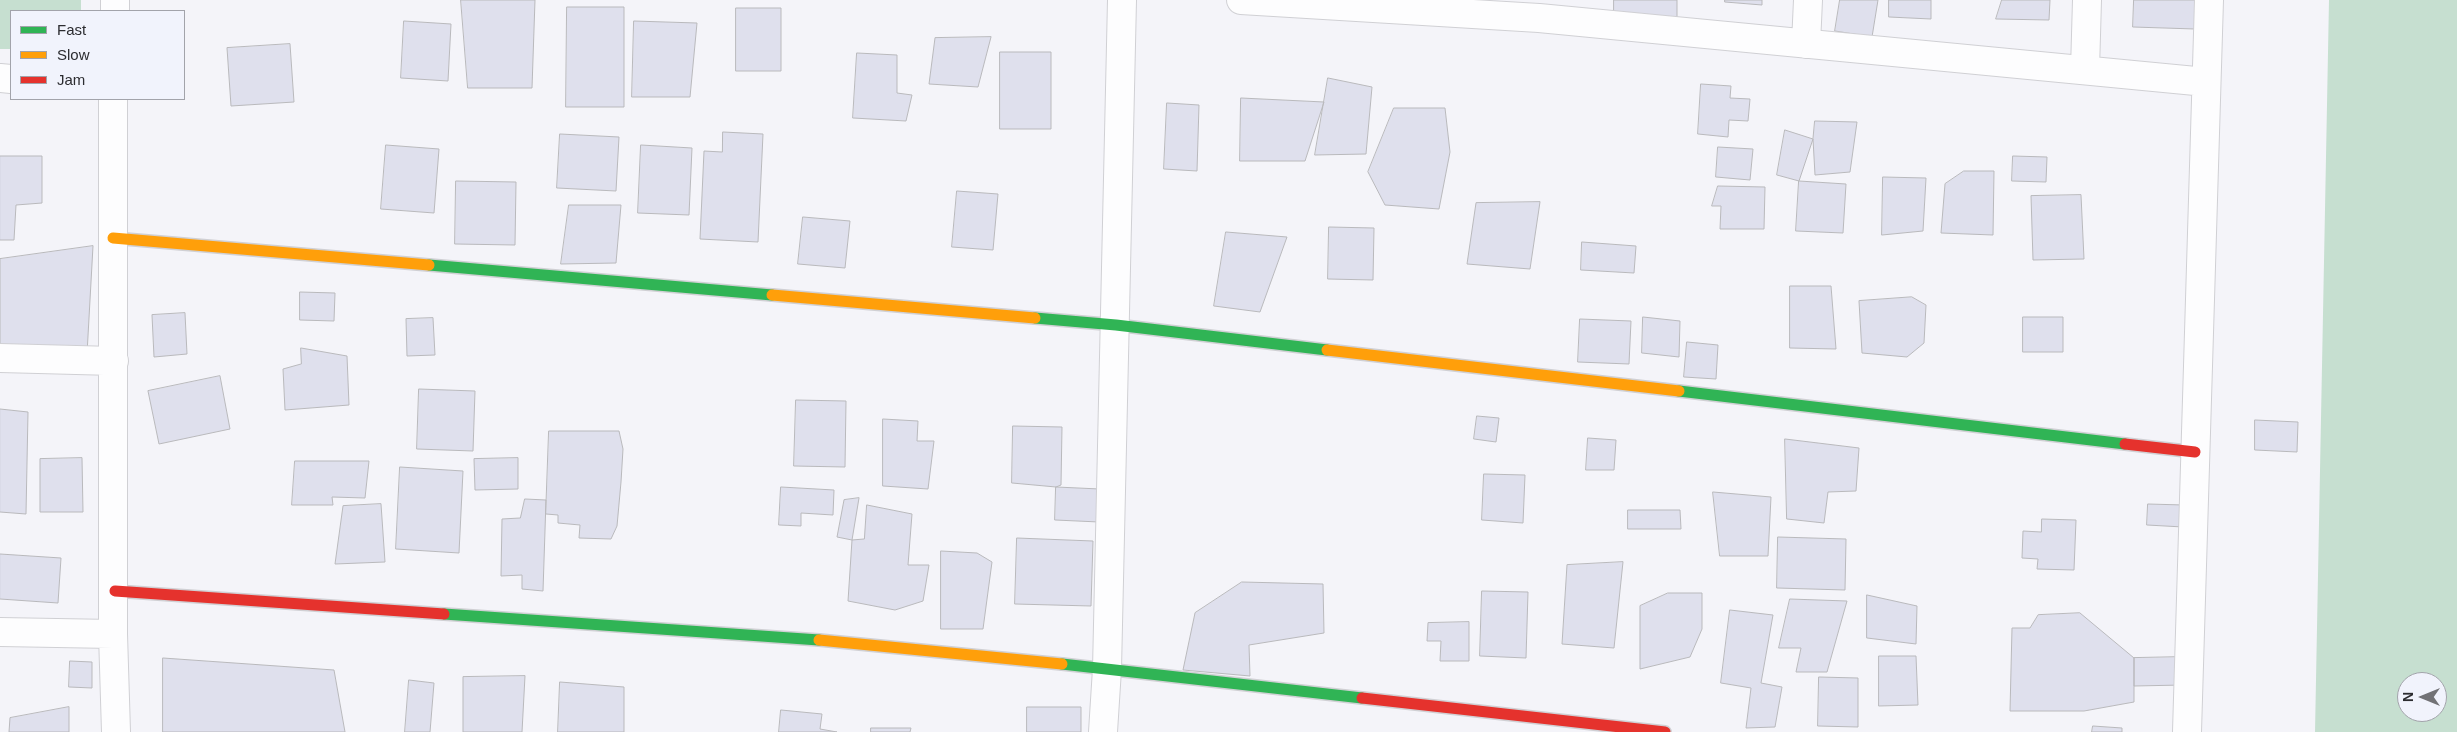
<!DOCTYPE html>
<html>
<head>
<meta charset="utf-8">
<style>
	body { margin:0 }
	#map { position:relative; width:2457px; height:732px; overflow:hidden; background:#f4f4f9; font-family:Arial,sans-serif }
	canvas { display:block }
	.legend { position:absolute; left:10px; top:10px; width:175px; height:90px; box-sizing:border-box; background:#f1f3fc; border:1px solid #a2a3aa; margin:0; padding:6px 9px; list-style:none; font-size:15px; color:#2c2c30 }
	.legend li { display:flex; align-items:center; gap:10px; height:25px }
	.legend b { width:25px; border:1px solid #a2a3aa }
	.north { position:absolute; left:2397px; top:672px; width:50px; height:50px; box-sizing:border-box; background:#f1f3fc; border:1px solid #a2a3aa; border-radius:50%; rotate:270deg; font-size:14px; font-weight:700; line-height:20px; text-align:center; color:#2c2c30 }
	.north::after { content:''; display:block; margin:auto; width:18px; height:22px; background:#727276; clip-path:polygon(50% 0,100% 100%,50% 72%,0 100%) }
</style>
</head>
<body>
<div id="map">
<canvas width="2457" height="732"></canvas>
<ul class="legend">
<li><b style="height:6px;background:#30b455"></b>Fast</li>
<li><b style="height:6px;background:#ff9f0a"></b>Slow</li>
<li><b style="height:6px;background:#e5322d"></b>Jam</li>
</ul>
<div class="north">N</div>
</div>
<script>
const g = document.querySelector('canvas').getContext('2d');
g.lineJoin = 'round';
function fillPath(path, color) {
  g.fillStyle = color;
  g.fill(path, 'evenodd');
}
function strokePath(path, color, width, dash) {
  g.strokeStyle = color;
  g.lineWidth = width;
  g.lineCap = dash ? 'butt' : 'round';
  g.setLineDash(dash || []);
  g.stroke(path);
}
fillPath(new Path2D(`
	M0 0H81V11H11V49H0Z
	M2329 0H2457V732H2315ZM2407 682H2437V712H2407Z`), '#c6dfd0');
const building = new Path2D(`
	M461 0H535L532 88H468Z
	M1614 0H1677V25L1614 20Z
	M1725 0H1762V5L1725 2Z
	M1840 0H1878L1872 37 1835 31Z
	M1889 0H1931V19L1889 17Z
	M2002 0H2050L2049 20 1996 19Z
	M2134 0H2196L2195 29 2133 27Z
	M567 7H624V107H566Z
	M736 8H781V71H736Z
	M404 21 451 24 448 81 401 78Z
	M634 21 697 23 690 97H632Z
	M991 37 978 87 929 84 935 38Z
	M290 44 294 102 231 106 227 48Z
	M1000 52H1051V129H1000Z
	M857 53 897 55V93L912 95 906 121 853 118Z
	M1328 78 1372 87 1366 154 1315 155Z
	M1701 84 1731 86 1730 98 1750 99 1748 121 1729 120 1728 137 1698 134Z
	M1241 98 1324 102 1305 161H1240Z
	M1167 103 1199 105 1197 171 1164 169Z
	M1394 108H1445L1450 152 1439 209 1385 205 1368 172Z
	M1815 121 1857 122 1850 172 1815 175 1813 139Z
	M1785 130 1813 139 1799 181 1777 175Z
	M723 132 763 134 758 242 700 239 704 151 722 152Z
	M560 134 619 137 616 191 557 188Z
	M386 145 439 149 434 213 381 209Z
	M641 145 692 148 689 215 638 213Z
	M1718 147 1753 149 1750 180 1716 177Z
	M0 156H42V203L16 205 14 240H0Z
	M2013 156 2047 157 2046 182 2012 181Z
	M1964 171H1994L1993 235 1941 233 1945 184Z
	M1883 177 1926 178 1923 231 1882 235Z
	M456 181 516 182 515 245 455 244Z
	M1799 181 1846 184 1843 233 1796 231Z
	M1718 186 1765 187 1764 229H1720L1721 206H1712Z
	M957 191 998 194 993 250 952 247Z
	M2081 195 2084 259 2033 260 2031 196Z
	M1540 202 1530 269 1467 264 1476 203Z
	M569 205H621L616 263 561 264Z
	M803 217 850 221 845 268 798 264Z
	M1329 227 1374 228 1373 280 1328 279Z
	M1226 232 1287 237 1260 312 1214 306Z
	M1582 242 1636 246 1634 273 1581 270Z
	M93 246 87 354 0 345V259Z
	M1790 286H1831L1836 349 1790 348Z
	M300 292 335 293 334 321 300 320Z
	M1912 297 1926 305 1924 343 1907 357 1862 353 1859 301Z
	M185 313 187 354 154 357 152 315Z
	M1643 317 1680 321 1679 357 1642 353Z
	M2023 317H2063V352H2023Z
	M433 318 435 355 407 356 406 319Z
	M1580 319 1631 321 1629 364 1578 362Z
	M1687 342 1718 345 1716 379 1684 377Z
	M301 348 347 356 349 405 285 410 283 369 301 364Z
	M220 376 230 429 159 444 148 391Z
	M419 389 475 391 473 451 417 449Z
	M796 400 846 401 845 467 794 466Z
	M0 409 28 412 26 514 0 512Z
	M1477 416 1499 418 1496 442 1474 439Z
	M883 419 918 421 917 441H934L928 489 883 486Z
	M2255 420 2298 422 2297 452 2255 450Z
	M1013 426 1062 427 1061 485 1056 487 1012 483Z
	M549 431H619L623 449 621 482 617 526 611 539 579 538 580 525 558 523V515L546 514Z
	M1588 438 1616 440 1614 470H1586Z
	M1785 439 1859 448 1856 491 1828 492 1824 523 1787 519Z
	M82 458 83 512H40V459Z
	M518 458V489L475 490 474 459Z
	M295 461H369L365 498 332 497 333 505H292Z
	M400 467 463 471 459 553 396 549Z
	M1484 474 1525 475 1523 523 1482 520Z
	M781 487 834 490 833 515 801 513V526L779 525Z
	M1056 487 1100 489 1099 522 1055 520Z
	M1713 492 1771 497 1768 556H1720Z
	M859 498 852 540 837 537 844 500Z
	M525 499 546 500 543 591 522 589V575L501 576 502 519 520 518Z
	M381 504 385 562 335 564 343 506Z
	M2148 504 2184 505 2183 527 2147 525Z
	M867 505 912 514 908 565H929L923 601 895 610 848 601 852 540 864 539Z
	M1628 510H1680L1681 529H1628Z
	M2042 519 2076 520 2074 570 2037 569 2038 559 2022 558 2023 531 2041 532Z
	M1778 537 1846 539 1845 590 1777 588Z
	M1017 538 1093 541 1091 606 1015 604Z
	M941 551 977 553 992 562 983 629H941Z
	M0 554 61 558 58 603 0 599Z
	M1623 562 1614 648 1562 644 1567 565Z
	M1242 582 1323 584 1324 633 1249 645 1250 676 1183 670 1195 613Z
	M1482 591 1528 592 1526 658 1480 656Z
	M1668 593H1702V629L1690 657 1640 669V606Z
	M1867 595 1917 606 1916 644 1867 638Z
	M1790 599 1847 601 1827 672H1796L1801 648H1779Z
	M1730 610 1773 615 1761 683 1782 687 1775 727 1746 728 1751 688 1721 683Z
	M2080 613 2134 658V702L2084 711H2010L2012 628H2030L2038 615Z
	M1469 622V661H1440L1441 641H1427L1428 623Z
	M1879 656H1916L1918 705 1879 706Z
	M2182 657 2183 685 2134 686V658Z
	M163 658 334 670 345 732H163Z
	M70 661 92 662V688L69 687Z
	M525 676 522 732H463V677Z
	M1819 677 1858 678V727L1818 726Z
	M409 680 434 683 430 732H405Z
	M560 682 624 687V732H558Z
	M69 707V732H9L10 718Z
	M1027 707H1081V732H1027Z
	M781 710 822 714 820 729 837 732H779Z
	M2093 726 2122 728V732H2092Z
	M871 728H911L910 732H871Z`);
fillPath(building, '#dfe0ed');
strokePath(building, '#b9b9bc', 1);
const street = new Path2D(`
	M1241 0 1539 18 2206 82
	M115 11V0
	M1806 44 1808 0
	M2085 70 2087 0
	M0 78 11 79
	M113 99V634L116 732
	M0 358 114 361
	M0 632 113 634
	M1103 732 1107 669 1122 0
	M2187 732 2209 0`);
const fast = new Path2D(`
	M429 265 772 295
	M1035 318 1116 325 1327 350
	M1679 391 2125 444
	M444 614 819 640
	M1062 664 1362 698`);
const slow = new Path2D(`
	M113 238 429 265
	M772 295 1035 318
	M1327 350 1679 391
	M819 640 1062 664`);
const jam = new Path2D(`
	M2125 444 2195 452
	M115 591 444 614
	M1362 698 1665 732`);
strokePath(street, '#d0d0d4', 30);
strokePath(fast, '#d0d0d4', 14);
strokePath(slow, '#d0d0d4', 14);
strokePath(jam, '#d0d0d4', 14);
strokePath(street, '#fdfdfe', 28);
strokePath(fast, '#30b455', 11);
strokePath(slow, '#ff9f0a', 11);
strokePath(jam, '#e5322d', 11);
</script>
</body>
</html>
